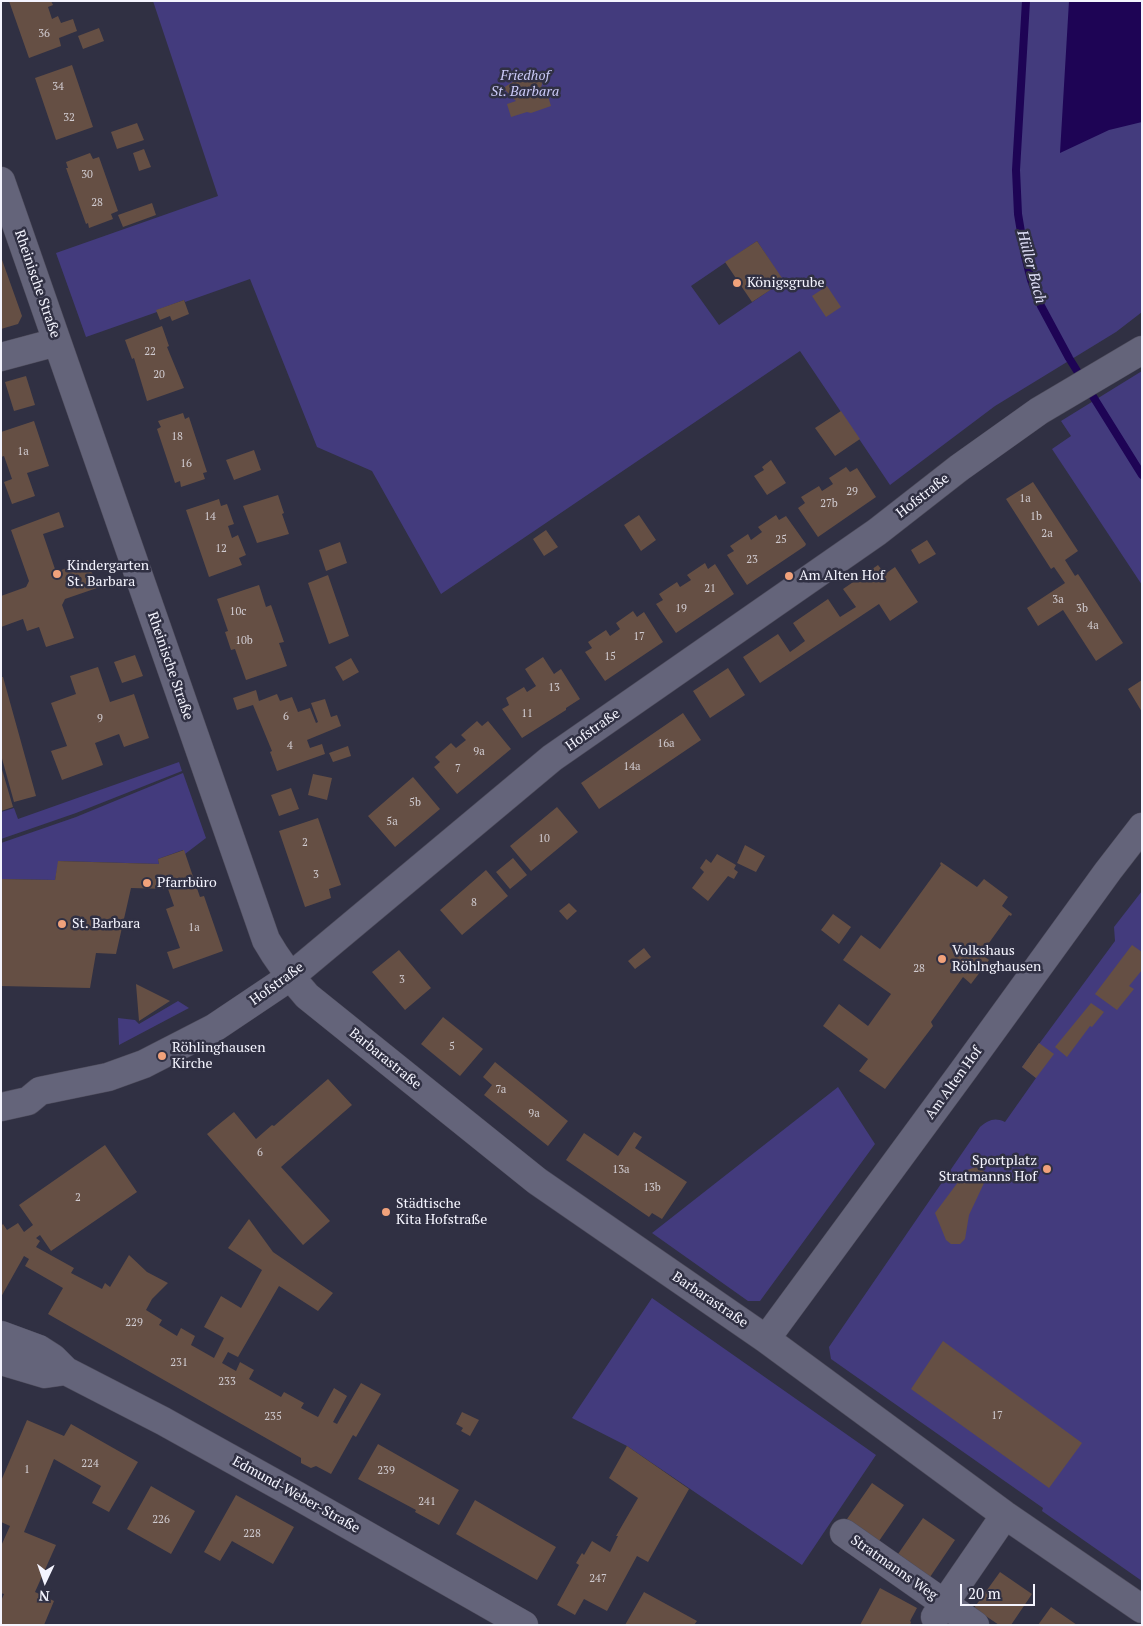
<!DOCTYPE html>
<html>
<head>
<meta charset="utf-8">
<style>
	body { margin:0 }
	#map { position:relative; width:1143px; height:1626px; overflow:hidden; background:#303043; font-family:"PT Serif",serif }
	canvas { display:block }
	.frame { position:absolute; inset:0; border:2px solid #f4f4fe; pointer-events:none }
	.north { position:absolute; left:20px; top:1556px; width:50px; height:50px; -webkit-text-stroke:4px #303043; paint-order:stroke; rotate:183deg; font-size:14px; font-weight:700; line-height:20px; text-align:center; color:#f4f4fe }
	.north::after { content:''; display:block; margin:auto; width:18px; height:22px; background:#f4f4fe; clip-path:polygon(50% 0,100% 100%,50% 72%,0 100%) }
	.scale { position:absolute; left:960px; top:1584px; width:75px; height:22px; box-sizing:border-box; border:2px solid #f4f4fe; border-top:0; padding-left:6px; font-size:15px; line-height:18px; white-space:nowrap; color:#f4f4fe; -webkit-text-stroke:4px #303043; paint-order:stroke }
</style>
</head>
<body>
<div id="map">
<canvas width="1143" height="1626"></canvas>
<div class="frame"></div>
<div class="north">N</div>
<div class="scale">20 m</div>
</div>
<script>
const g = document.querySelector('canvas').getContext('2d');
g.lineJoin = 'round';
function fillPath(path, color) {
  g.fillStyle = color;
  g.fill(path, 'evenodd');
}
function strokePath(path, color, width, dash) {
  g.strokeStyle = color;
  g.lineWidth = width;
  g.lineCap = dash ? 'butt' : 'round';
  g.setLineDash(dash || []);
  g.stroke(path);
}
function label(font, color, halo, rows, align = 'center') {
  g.font = font + ' "PT Serif",serif';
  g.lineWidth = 5;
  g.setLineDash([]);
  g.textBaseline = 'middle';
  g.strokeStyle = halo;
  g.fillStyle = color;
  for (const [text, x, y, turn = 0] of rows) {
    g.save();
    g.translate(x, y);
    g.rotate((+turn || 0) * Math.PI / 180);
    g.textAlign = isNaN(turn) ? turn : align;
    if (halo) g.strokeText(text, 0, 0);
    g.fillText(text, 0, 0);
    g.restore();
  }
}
fillPath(new Path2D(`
	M153 1H1142V312L1116 332 995 406 890 485 800 351 441 594 372 471 317 447 250 279 185 302 184 300 157 310V312L86 337 56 253 218 196ZM757 241 783 281 719 325 691 286Z
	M1142 371V585L1052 449 1071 436 1061 421Z
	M179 762 182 771 76 813 1 839V812L14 808 18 819Z
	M183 773 206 838 185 854 183 850 158 859 159 864 59 861 55 880 1 879V843L76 817Z
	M1142 891V1581L1042 1511 1043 1508 831 1359 829 1347 980 1127C989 1120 994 1117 1005 1122L1036 1078 1022 1067 1115 941 1114 927Z
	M178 1001 189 1008 119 1045 118 1018 135 1020 139 1024Z
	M838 1087 875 1144 760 1301H748L652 1233Z
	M652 1298 876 1455 802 1565 627 1446 572 1418Z`), '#433b7d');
fillPath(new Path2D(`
	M1069 1H1142V122L1109 130 1060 153Z`), '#1e0455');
strokePath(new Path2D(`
	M1026 1 1016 170 1018 214 1025 256 1031 280 1041 306 1069 358 1142 475`), '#1e0455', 8);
fillPath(new Path2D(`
	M9 1H51L53 5 48 7 52 19 58 16 61 23 73 19 77 31 59 38 61 46 29 58Z
	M99 28 104 41 83 49 78 36Z
	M72 65 93 127 56 140 35 78Z
	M533 76 544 77 539 95 547 93 551 106 531 113 527 112 511 117 507 104 516 101 503 88 516 80Z
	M137 123 144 140 117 149 111 132Z
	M144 149 151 167 139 171 133 153Z
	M90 153 93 159 99 157 118 211 111 214 113 219 89 228 88 223 86 224 66 168H68L66 162Z
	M152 203 156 215 123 227 118 215Z
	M757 241 784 281 752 302 725 262Z
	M1 257 22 316 18 324 1 329Z
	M827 286 841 307 826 317 812 296Z
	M184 300 189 314 172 321 170 316 160 320 156 310Z
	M162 326 169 346 167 347 184 388 147 401 134 358 132 359 125 340Z
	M26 376 35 405 14 411 5 382Z
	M841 411 860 439 835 456 815 428Z
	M183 413 185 419 189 417 207 472 203 473 205 479 181 487 180 481 175 483 157 429 161 427 158 421Z
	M34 421 49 466 27 473 35 496 12 504 4 482 12 479 4 456 1 457V432Z
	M254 450 261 470 234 480 226 460Z
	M771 460 786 483 767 495 754 476 764 470 762 467Z
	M846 467 850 472 857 468 876 497 818 537 798 508 805 503 801 497 819 486 822 491 833 484 829 478Z
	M1033 482 1078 551 1065 560 1075 576 1078 574 1123 643 1096 661 1063 610 1038 626 1027 608 1065 583 1054 567 1051 569 1006 499Z
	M278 495 284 513 282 514 289 534 257 543 243 506Z
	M219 499 221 506 227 504 234 524 228 526 232 538 238 535 246 555 239 558 242 565 209 577 186 510Z
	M59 512 64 527 43 534 56 572 88 560 97 588 65 599 62 605 74 638 46 647 39 627 27 631 23 619 1 627V596L26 587 29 581 11 530Z
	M639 515 656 540 641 551 624 525Z
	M776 515 779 520 786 516 806 544 805 546 747 585 727 555 734 551 730 546 748 534 751 540 762 532 758 527Z
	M546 530 558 547 544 556 533 539Z
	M927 540 936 554 919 564 911 550Z
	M340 542 347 563 326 571 319 550Z
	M705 563 708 569 715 564 734 594 676 633 656 604 663 600 659 594 677 582 680 587 691 580 687 575Z
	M878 565 885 574 895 567 918 602 890 621 879 604 760 683 743 657 778 634 790 652 797 647 805 641 793 623 828 599 840 617 856 607 843 589Z
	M328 575 349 636 329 644 308 583Z
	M259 585 266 607 271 605 284 642 279 643 287 666 246 680 235 649 231 650 225 632 228 631 217 599Z
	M633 611 637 617 644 612 663 642 605 681 585 652 592 648 588 642 606 630 610 636 620 629 616 623Z
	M135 655 143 676 122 683 114 662Z
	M543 657 554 674 561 669 580 699 566 708V710L522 738 502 709 509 705 506 698 524 687 527 692 536 686 525 669Z
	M351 658 359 672 343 681 335 667Z
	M98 667 110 702 134 694 149 738 124 747 119 734 95 743 103 765 62 780 51 751 67 746 51 703 76 694 70 676Z
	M728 668 745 695 710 718 693 691Z
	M1 677H3L36 796 14 802 1 755Z
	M1142 680V712L1128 689Z
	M256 690 259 701 277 694 280 701 292 697 298 712 310 708 316 723 318 722 311 703 325 699 331 717 337 715 341 726 307 740 310 748 322 744 325 754 277 771 270 752 272 751 253 705 237 710 233 698Z
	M683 713 701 740 599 809 581 783Z
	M477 721 482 726 488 721 511 749 457 794 434 767 440 762 435 757 451 743 456 748 466 740 461 735Z
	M348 746 351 756 333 762 329 753Z
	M1 766 13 807 1 811Z
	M313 774 332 778 327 800 308 795Z
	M413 777 440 809 395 847 368 816Z
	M291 788 299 809 279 816 271 795Z
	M557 807 578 832 531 871 510 846Z
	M318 818 341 885 329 889 331 898 305 907 279 831Z
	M745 845 765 856 756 872 737 863Z
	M184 850 200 897 204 896 223 951 173 969 167 952 180 948 166 909 174 906 168 889 131 888 116 954 96 953 90 988 1 986V879L55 880 58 861 159 864 158 859Z
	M717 854 736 865 734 869 738 872 734 879 728 876 708 901 692 888 704 872 700 868 706 859 711 863Z
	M513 858 527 875 510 889 496 872Z
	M941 862 977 887 984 879 1008 897 1002 906 1012 914 1011 916 1009 915 981 954 989 960 971 984 963 977 931 1022 933 1026 885 1089 859 1071 868 1059 823 1026 839 1004 868 1026 891 994 843 960 861 935 880 949 941 865 940 864Z
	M486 870 508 896 462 935 440 910Z
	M569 903 577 911 567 920 559 911Z
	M833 914 851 927 839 944 821 930Z
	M1132 945 1142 952V970L1129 986 1134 989 1117 1010 1095 994Z
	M644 948 651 957 635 969 628 961Z
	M399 950 431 988 405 1010 372 972Z
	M136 984 170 1001 139 1021Z
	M1091 1003 1104 1012 1092 1027 1090 1026 1067 1057 1055 1047Z
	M443 1017 483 1049 460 1076 421 1044Z
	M1039 1043 1054 1054 1036 1078 1022 1067Z
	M495 1062 568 1121 548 1146 484 1095 492 1085 483 1077Z
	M328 1079 352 1105 281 1167 330 1221 303 1245 207 1134 234 1112 256 1139 272 1125 274 1126Z
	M634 1132 642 1137 635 1148 687 1182 662 1219 652 1213 649 1217 566 1160 584 1133 618 1156Z
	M105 1145 137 1192 51 1251 40 1235 36 1238 40 1241 36 1247 74 1268 71 1273 102 1289 105 1283 110 1287 129 1255 147 1272 168 1283 152 1299 146 1310 162 1320 159 1325 177 1336 181 1328 195 1336 191 1345 214 1358 224 1338 204 1327 221 1296 241 1308 262 1270 228 1248 249 1219 273 1252 333 1293 318 1311 279 1286 238 1357 228 1352 222 1363 236 1371 240 1362 254 1370 249 1379 281 1397 284 1392 304 1403 301 1408 318 1417 334 1388 347 1396 333 1422 337 1424 361 1383 381 1394 356 1437 353 1435 331 1474 316 1466 311 1468 301 1463V1458L48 1314 63 1288 25 1266 29 1259 24 1256 1 1297V1226L3 1224 7 1230 18 1223 24 1232 33 1225 19 1205Z
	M976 1167 984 1171 985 1175V1181L969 1215 965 1239 960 1244H951L946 1240 935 1213 967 1170Z
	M943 1341 1082 1443 1049 1488 911 1389Z
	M462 1412 479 1420 470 1436 461 1431 463 1428 456 1424Z
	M27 1420 64 1436 71 1424 138 1462 109 1512 92 1503 101 1486 54 1459 24 1532 56 1545 35 1592 54 1601 44 1625H1V1601L4 1594 1 1593V1546L10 1526 1 1522V1481Z
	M378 1444 459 1490 439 1525 415 1512 416 1510 358 1479Z
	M627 1446 689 1489 648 1562 637 1556 607 1611 584 1599 575 1615 557 1605 579 1565 576 1563 582 1553 584 1555 592 1541 610 1552 618 1536H616L638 1498 609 1478Z
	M872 1483 904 1505 879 1541 847 1519Z
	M151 1486 195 1511 171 1554 127 1529Z
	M236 1495 294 1527 273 1564 232 1541 220 1561 204 1552Z
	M475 1500 556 1547 537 1580 456 1534Z
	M923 1518 955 1540 930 1577 898 1554Z
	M1000 1572 1032 1594 1011 1625H999L974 1608Z
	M880 1588 917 1608 910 1621 911 1622 910 1625H860Z
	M644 1592 697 1621 694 1625H625Z
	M1051 1607 1067 1618 1077 1625H1038Z`), '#654f44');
const minor = new Path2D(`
	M1 181 266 940C278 961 291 978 307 996L537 1181 766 1339 1005 1515 1142 1609
	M1 357 57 342
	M1 1107 28 1101 40 1091 108 1077 144 1064 214 1028 290 977 552 758 877 532 959 468 1039 411 1142 350
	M1 1335 39 1349 53 1358 66 1371 163 1421 296 1495 524 1625
	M766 1339 963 1071 1108 871 1142 827
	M1 1361 45 1374 66 1371
	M844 1533 975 1625
	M935 1617 1005 1515`);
strokePath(minor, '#4e4c5c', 29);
strokePath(minor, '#64647a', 28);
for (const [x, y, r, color] of [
	[737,283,5,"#f1a27b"],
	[57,574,5,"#f1a27b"],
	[789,576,5,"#f1a27b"],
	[147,883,5,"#f1a27b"],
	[62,924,5,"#f1a27b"],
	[942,959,5,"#f1a27b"],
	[162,1056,5,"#f1a27b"],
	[1047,1169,5,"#f1a27b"],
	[386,1212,5,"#f1a27b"]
]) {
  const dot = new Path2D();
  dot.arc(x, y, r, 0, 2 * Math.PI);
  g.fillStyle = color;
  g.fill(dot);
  strokePath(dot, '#303043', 2);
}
label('11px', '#d0cbd0', null, [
	["36",44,34],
	["34",58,87],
	["32",69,118],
	["30",87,175],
	["28",97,203],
	["22",150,352],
	["20",159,375],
	["18",177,437],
	["1a",23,452],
	["16",186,464],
	["29",852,492],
	["1a",1025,499],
	["27b",829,504],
	["14",210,517],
	["1b",1036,517],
	["2a",1047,534],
	["25",781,540],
	["12",221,549],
	["23",752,560],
	["21",710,589],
	["3a",1058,600],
	["19",681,609],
	["3b",1082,609],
	["10c",238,612],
	["4a",1093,626],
	["17",639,637],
	["10b",244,641],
	["15",610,657],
	["13",554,688],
	["11",527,714],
	["6",286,717],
	["9",100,719],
	["16a",666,744],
	["4",290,746],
	["9a",479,752],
	["14a",632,767],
	["7",458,769],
	["5b",415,803],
	["5a",392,822],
	["10",544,839],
	["2",305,843],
	["3",316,875],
	["8",474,903],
	["1a",194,928],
	["28",919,969],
	["3",402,980],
	["5",452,1047],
	["7a",501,1090],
	["9a",534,1114],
	["6",260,1153],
	["13a",621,1170],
	["13b",652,1188],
	["2",78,1198],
	["229",134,1323],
	["231",179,1363],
	["233",227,1382],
	["17",997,1416],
	["235",273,1417],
	["224",90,1464],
	["1",27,1470],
	["239",386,1471],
	["241",427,1502],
	["226",161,1520],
	["228",252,1534],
	["247",598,1579]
]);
label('italic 14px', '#cbcaf7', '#303043', [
	["Friedhof",525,76],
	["St. Barbara",525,92]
]);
label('14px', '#f4f4fe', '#303043', [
	["Königsgrube",747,283],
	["Kindergarten",67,566],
	["St. Barbara",67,582],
	["Am Alten Hof",799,576],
	["Pfarrbüro",157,883],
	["St. Barbara",72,924],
	["Volkshaus",952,951],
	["Röhlnghausen",952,967],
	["Röhlinghausen",172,1048],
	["Kirche",172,1064],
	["Sportplatz",1037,1161,"right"],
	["Stratmanns Hof",1037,1177,"right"],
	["Städtische",396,1204],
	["Kita Hofstraße",396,1220]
], 'left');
label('14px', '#f4f4fe', '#303043', [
	["Rheinische Straße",37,284,71],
	["Hofstraße",923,496,-38],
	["Rheinische Straße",170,666,71],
	["Hofstraße",593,730,-35],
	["Hofstraße",277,984,-36],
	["Barbarastraße",385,1059,39],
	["Am Alten Hof",954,1083,-54],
	["Barbarastraße",710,1300,34],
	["Edmund-Weber-Straße",296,1495,29],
	["Stratmanns Weg",894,1568,35]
]);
label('italic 15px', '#e1e1f9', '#303043', [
	["Hüller Bach",1031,267,75]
]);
</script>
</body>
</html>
